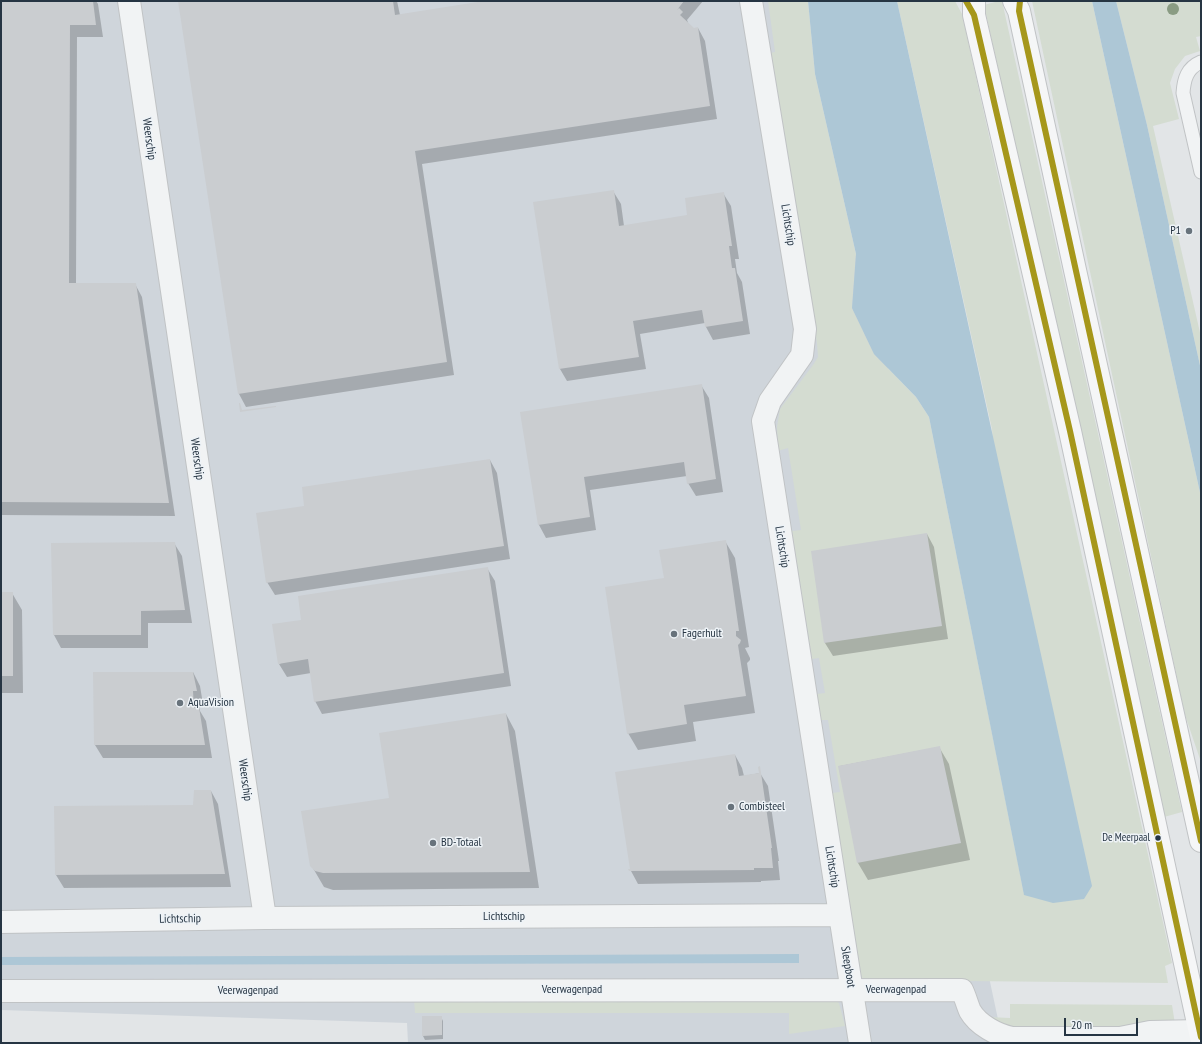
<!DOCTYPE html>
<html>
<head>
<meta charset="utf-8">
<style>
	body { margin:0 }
	#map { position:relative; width:1202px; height:1044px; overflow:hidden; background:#e2e5e7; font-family:"PT Sans Narrow",sans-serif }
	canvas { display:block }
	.frame { position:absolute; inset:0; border:2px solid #263543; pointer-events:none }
	.scale { position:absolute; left:1064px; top:1018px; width:74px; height:18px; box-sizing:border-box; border:2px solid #263543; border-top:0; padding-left:5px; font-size:12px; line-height:14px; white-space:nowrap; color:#263543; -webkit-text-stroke:3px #eef3f7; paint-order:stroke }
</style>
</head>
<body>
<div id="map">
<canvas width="1202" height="1044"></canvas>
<div class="frame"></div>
<div class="scale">20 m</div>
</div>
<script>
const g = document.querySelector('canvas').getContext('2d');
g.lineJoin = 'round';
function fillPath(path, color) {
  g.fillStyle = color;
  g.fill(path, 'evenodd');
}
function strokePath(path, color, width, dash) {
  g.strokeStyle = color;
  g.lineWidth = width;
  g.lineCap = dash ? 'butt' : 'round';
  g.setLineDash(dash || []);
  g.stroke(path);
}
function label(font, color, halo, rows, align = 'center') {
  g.font = font + ' "PT Sans Narrow",sans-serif';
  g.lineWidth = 3;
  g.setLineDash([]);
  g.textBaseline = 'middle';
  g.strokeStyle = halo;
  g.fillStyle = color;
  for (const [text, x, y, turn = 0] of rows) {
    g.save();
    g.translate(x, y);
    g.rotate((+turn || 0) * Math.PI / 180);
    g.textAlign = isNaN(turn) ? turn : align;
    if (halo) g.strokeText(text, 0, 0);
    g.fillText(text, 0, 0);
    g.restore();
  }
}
fillPath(new Path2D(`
	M1 1H783L962 627 940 746 1003 1043H408L407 1023 1 1010Z`), '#cfd5db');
fillPath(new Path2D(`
	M768 1H808L815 74 856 254 852 308 874 354 916 397 929 417 1024 894 992 429 897 1H955L962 14 1172 963 1165 966 1168 983 862 980 832 793 840 792 828 720H821L816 694 825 693 819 658 812 659 792 531 801 530 788 448 778 451 777 427 780 409 813 365 818 357 817 343 770 53 775 52Z
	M999 1H1002L1182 812 1164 817 984 5Z
	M1032 1H1092L1201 497V762L1185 715Z
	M1116 1H1201V36L1196 37 1200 51 1185 56 1175 69 1170 83 1179 119 1153 126 1201 337V370L1147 125Z
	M833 998 839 1003 845 1026 789 1034V1013H415L414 999Z
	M1010 1004 1172 1005 1175 1024 1086 1031 1004 1028 988 1017 1010 1018Z`), '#d4dcd1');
fillPath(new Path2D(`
	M808 1H897L1092 886 1084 899 1053 903 1024 895 929 417 916 397 874 354 852 308 856 254 815 74Z
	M1092 1H1116L1147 125 1201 370V497Z
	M799 954V963L1 965V957Z`), '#adc7d6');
fillPath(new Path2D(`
	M1 1H96L98 4 103 37H77L76 284H135L142 297 175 516 1 515Z
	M179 1H397L400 15 491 1H703L687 20 689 25 694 29 698 28 705 41 717 119 422 164 454 375 246 407 239 394Z
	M613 191 621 204 624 226 689 216 723 193 731 206 739 259H735L737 273 742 282 750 334 713 340 706 327 705 323 640 334 646 369 567 381 560 369Z
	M701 385 709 398 723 492 696 496 688 483 687 476 590 490 596 530 546 538 539 525 522 413Z
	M490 460 497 473 510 559 275 595 267 582 306 507Z
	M927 534 934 547 948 639 833 656 825 643 812 552Z
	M725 541 735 558 749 647 745 648 750 658V660L747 663 755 713 693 722 696 741 638 750 628 733 665 579Z
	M174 543 182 556 192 623H148V648H61L54 635 52 544Z
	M487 568 495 581 511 686 322 714 315 701 311 673 287 677 279 664Z
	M1 593H12L22 610 23 693H1Z
	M193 672 200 686 203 704H200V711L206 721 212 758H103L95 745Z
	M506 714 515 731 539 888 333 890 324 887 310 863 390 799Z
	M939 747 949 764 970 860 868 880 858 863 840 766Z
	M735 755 742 768 744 776 760 773 768 786 779 861H778L780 880 761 881V882L638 884 631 871Z
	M211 791 218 804 231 887 64 888 56 875 194 806Z
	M441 1017 443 1021V1039L425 1040 423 1036Z`), '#0003');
fillPath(new Path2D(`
	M1 1H93L96 25H70L69 283H136L169 503 1 502Z
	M178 1H393L395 15 484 1H684L677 10 679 8 683 12 680 15 694 28 698 27 710 106 415 151 447 362 238 394Z
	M614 190 619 226 687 215 685 198 724 192 732 246H729L732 268H735L743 321 705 327 702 310 633 321 639 357 559 369 533 202Z
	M702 384 716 479 687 484 684 462 584 477 590 517 538 525 520 412Z
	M239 403H240L242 410 276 406V407L240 412Z
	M490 459 504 546 266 583 256 513 304 506 302 487Z
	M927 533 942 626 824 643 811 551Z
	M726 540 739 631H736V636L741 640 740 643 738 645 746 696 684 705 687 724 627 734 605 587 664 578 659 550Z
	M175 542 185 610 141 611V635H53L51 543Z
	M488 567 504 673 314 702 308 659 278 664 272 624 301 620 298 596Z
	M1 592H13V676H1Z
	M93 672H193L197 691H193L194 708 199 707 205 745H94Z
	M506 713 530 872 323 873 315 871 310 866 301 811 389 798 379 733Z
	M940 746 961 843 857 863 838 766Z
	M735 754 739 776 759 773 758 767 760 766 772 848H771L773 868H754V870L629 871 628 869H630L615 772Z
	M194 790H211L225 874 55 875 54 806 193 805Z
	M422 1016H442V1035L422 1036Z`), '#cacdd0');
const service = new Path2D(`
	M1201 62C1187 68 1184 79 1183 93L1201 172`);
const minor = new Path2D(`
	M129 1 265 918
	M751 1 805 329 802 355 770 401 763 421 860 1043
	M1 922 265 918 839 915
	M1 991 962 990C965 996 967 1004 970 1011 978 1025 997 1035 1012 1038H1120L1150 1032 1201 1031`);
const secondary = new Path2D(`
	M974 1V15L1070 431 1201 1037
	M1014 1 1019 11 1075 270 1201 841`);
strokePath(service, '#c0c3c5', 15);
strokePath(minor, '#c0c3c5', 24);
strokePath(secondary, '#c0c3c5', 24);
strokePath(service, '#f1f3f4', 13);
strokePath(minor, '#f1f3f4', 22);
strokePath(secondary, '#f5f6f7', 22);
strokePath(new Path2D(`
	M966 1 974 15 1070 431 1201 1037
	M1020 1 1019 11 1201 841`), '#a6971b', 6);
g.fillStyle = '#8a9c83';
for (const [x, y] of [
	[1173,9]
]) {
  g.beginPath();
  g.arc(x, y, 6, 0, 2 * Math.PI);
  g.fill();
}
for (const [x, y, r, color] of [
	[1189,231,4,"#68737c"],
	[674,634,4,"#68737c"],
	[180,703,4,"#68737c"],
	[731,807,4,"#68737c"],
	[1158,838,3.5,"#263543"],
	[433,843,4,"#68737c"]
]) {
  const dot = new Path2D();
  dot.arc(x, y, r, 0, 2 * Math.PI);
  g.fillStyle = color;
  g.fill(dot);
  strokePath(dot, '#eef3f7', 1.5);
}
label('11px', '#263543', '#eef3f7', [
	["De Meerpaal",1150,838]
], 'right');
label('12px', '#263543', '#eef3f7', [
	["Weerschip",149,139,82],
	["Lichtschip",788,225,81],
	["Weerschip",197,459,82],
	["Lichtschip",782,547,81],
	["Weerschip",245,780,82],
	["Lichtschip",832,867,81],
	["Lichtschip",504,917],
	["Lichtschip",180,919,-1],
	["Sleepboot",848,967,81],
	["Veerwagenpad",572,990],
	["Veerwagenpad",896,990],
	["Veerwagenpad",248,991]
]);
label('12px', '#263543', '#eef3f7', [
	["P1",1181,231,"right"],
	["Fagerhult",682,634],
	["AquaVision",188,703],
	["Combisteel",739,807],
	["BD-Totaal",441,843]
], 'left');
</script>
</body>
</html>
